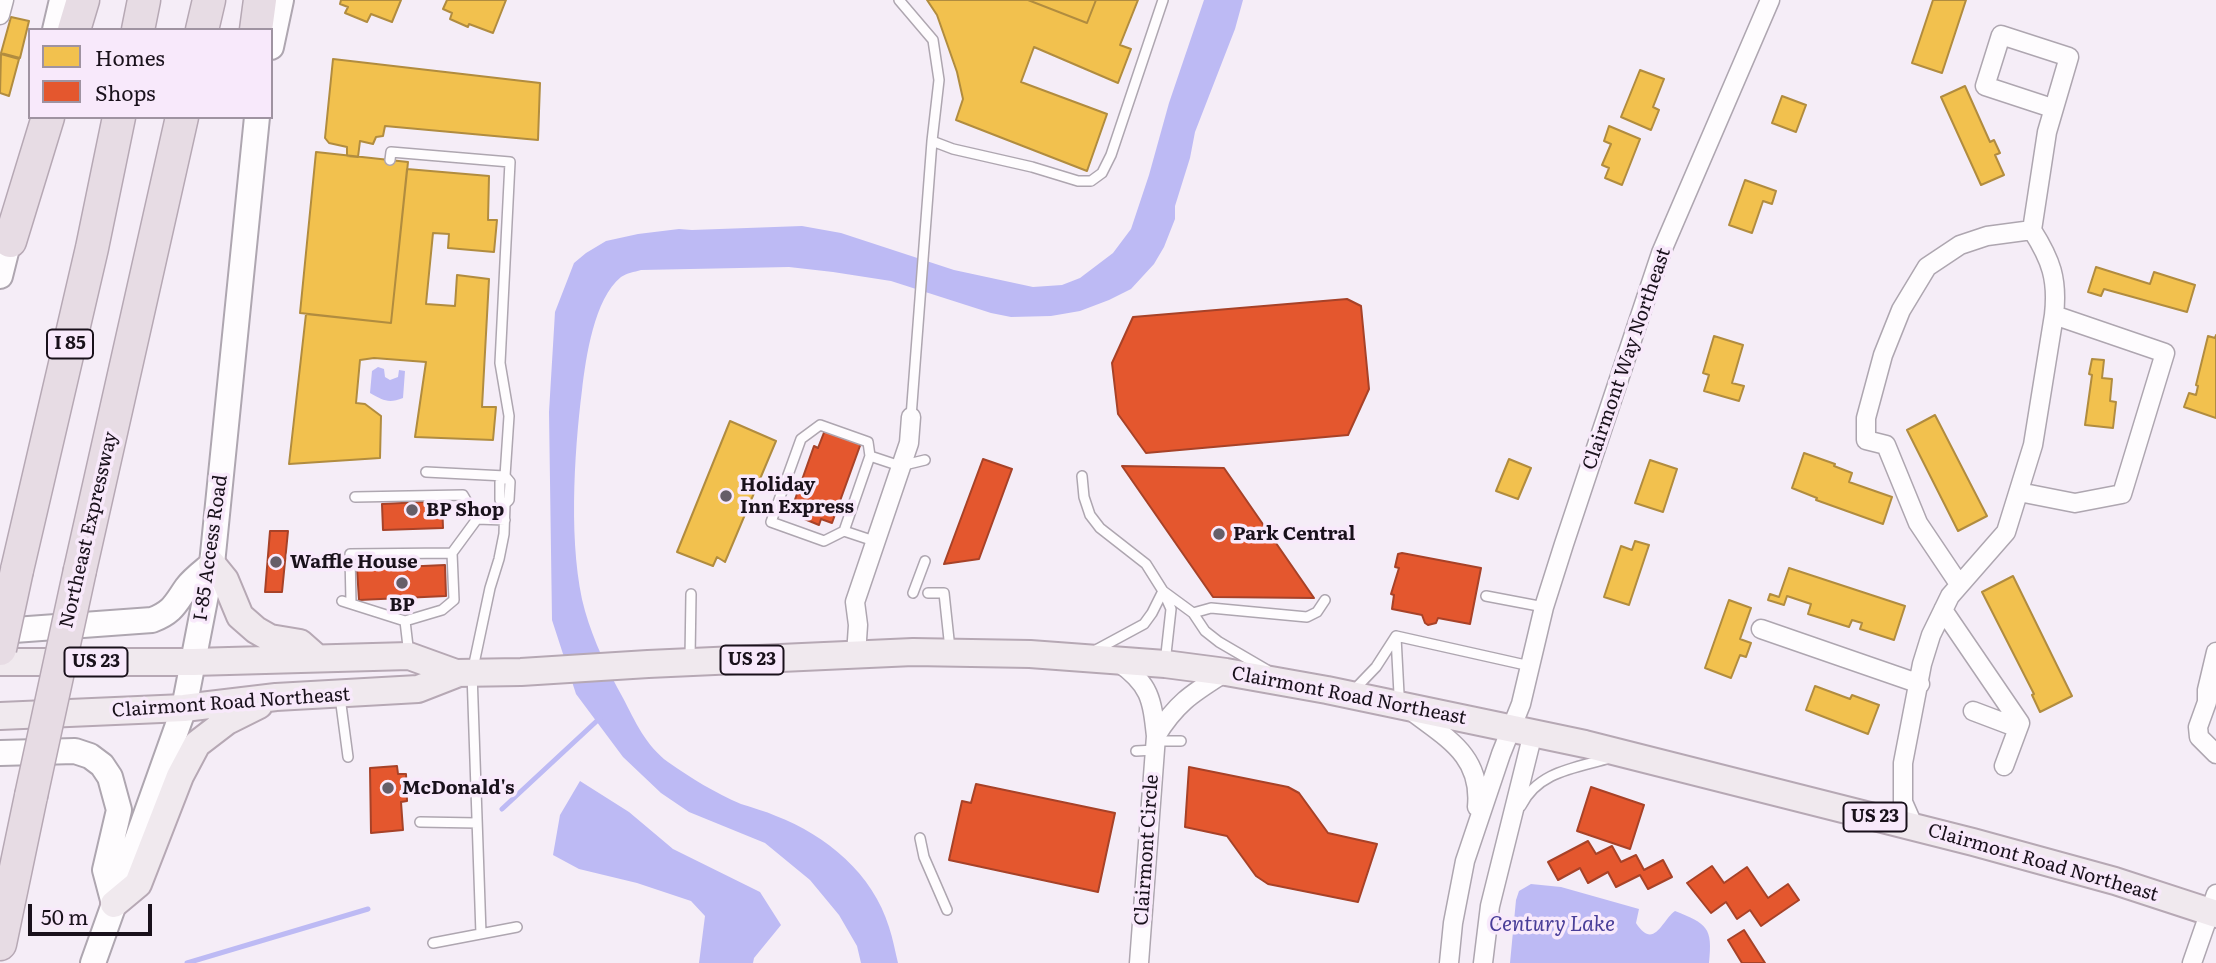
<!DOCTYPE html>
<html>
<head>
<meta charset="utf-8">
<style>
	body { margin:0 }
	#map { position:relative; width:2216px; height:963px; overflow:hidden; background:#f5edf7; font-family:Literata,serif }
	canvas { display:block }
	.legend { position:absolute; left:28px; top:28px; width:245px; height:91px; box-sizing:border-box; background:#f8e9fb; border:2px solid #9f93a1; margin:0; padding:9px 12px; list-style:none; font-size:21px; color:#19111b }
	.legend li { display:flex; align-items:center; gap:14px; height:35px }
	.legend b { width:35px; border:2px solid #9f93a1 }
	.scale { position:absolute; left:28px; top:904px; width:124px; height:32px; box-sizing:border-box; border:4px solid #19111b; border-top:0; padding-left:9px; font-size:21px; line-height:24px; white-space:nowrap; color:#19111b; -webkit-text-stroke:5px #f8e9fb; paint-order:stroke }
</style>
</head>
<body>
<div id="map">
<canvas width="2216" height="963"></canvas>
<ul class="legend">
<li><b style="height:19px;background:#f2c14e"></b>Homes</li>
<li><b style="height:19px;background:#e4572e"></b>Shops</li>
</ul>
<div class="scale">50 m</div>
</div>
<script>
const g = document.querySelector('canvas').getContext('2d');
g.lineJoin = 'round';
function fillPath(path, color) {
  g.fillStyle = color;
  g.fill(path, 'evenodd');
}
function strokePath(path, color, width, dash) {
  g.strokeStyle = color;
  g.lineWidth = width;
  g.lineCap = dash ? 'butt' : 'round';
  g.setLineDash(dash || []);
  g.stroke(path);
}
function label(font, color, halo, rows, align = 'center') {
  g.font = font + ' Literata,serif';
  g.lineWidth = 7;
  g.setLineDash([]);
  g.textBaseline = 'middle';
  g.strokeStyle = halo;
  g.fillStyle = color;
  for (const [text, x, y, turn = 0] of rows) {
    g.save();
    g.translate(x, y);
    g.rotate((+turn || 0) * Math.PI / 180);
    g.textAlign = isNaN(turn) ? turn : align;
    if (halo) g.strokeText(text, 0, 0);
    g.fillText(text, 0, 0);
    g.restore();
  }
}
fillPath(new Path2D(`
	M1204 0H1243L1235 29 1195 132 1190 158 1175 206V219L1164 247 1154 264 1131 289 1109 300 1080 311 1051 316 1011 317 991 313 891 281 833 272 789 267 641 270C634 272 627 273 621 277 594 299 586 357 582 390 574 454 568 549 585 611 594 642 607 669 623 698 635 721 646 746 668 762 691 778 715 793 741 804 753 808 765 811 776 816 826 835 873 874 889 927 893 939 895 951 898 963H861L857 946 839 915 810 880 765 843 689 812 661 793 623 757 576 694 552 620 549 412 555 312 574 263 586 253 606 241 638 234 679 229 692 230 802 226 841 233 954 270 1033 287 1062 285 1080 278 1113 253 1131 229 1149 175 1169 103Z
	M378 367 384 369 385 377 390 380 398 377 399 370 405 371 403 398C388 404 383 400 370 393L372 371Z
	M580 781 629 812 673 849 760 892 781 925 754 958 753 963H699L705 916 691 901 637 883 579 869 553 855 560 815Z
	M1531 884 1561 887 1639 909 1636 923C1654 951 1662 920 1675 911 1707 924 1713 927 1709 963H1510L1516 900 1519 891Z`), '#bdbaf4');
const homes = new Path2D(`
	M341 0H401L392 22 371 14 367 22 345 13 348 7 340 4Z
	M447 0H506L493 33 469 24 468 27 450 19 452 13 443 9Z
	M927 0H1028L1087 23 1096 0H1138L1120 45 1131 49 1118 83 1034 47 1021 82 1107 114 1087 171 956 120 963 99 957 72 937 15Z
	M1028 0H1096L1087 23Z
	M1933 0H1966L1942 73 1912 63Z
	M11 17 29 21 20 58 1 53Z
	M1 54 19 59 9 96 0 93Z
	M333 59 540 83 538 140 385 126 383 136 376 137 373 144 360 141 358 157 347 156V147L329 143 325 138Z
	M1640 70 1664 79 1653 107 1659 110 1651 130 1621 117Z
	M1965 86 1990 142 1994 140 2000 153 1995 155 2004 175 1981 185 1941 97Z
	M1782 96 1806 105 1796 132 1772 123Z
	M1609 126 1640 139 1622 185 1605 178 1609 168 1602 165 1611 144 1604 141Z
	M316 152 408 162 391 323 300 313Z
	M407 169 489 176 488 220H497L494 252 448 248 449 234 433 233 426 304 455 306 457 275 489 279 482 407H496L493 440 415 437 426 362 374 358 360 360 356 403 365 404 381 416 380 458 289 464 306 314 391 323Z
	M1745 180 1776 191 1772 204 1763 201 1752 233 1729 225Z
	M2096 267 2150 284 2154 272 2195 285 2187 312 2104 289 2101 296 2088 292Z
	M2216 335V418L2184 407 2189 393 2196 395 2198 386 2196 385 2208 336 2215 338Z
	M1714 336 1743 345 1732 383 1744 386 1739 401 1704 391 1709 375 1703 373Z
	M2092 359 2104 360 2102 378 2112 379 2110 401 2116 402 2113 428 2085 425 2092 375 2089 374Z
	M1935 415 1987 516 1958 531 1907 430Z
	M730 421 776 441 725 562 717 557 713 566 677 552Z
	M1804 453 1835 464 1834 466 1852 473 1849 482 1892 497 1883 524 1816 500 1817 498 1792 488Z
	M1509 459 1531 468 1518 499 1496 491Z
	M1650 460 1677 469 1663 512 1635 503Z
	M1635 541 1649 545 1629 605 1604 597 1621 546 1632 550Z
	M1789 568 1905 606 1894 640 1860 629 1862 623 1852 620 1849 627 1808 614 1811 604 1787 596 1784 605 1768 600 1770 594 1779 597Z
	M2013 576 2072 696 2040 712 2032 695 2034 694 1982 592Z
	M1729 600 1751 608 1740 639 1751 643 1746 657 1740 655 1731 678 1705 668Z
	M1815 686 1850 699 1852 695 1879 705 1868 734 1806 710Z`);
fillPath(homes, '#f2c14e');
strokePath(homes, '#b18c3f', 2);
const shops = new Path2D(`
	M1347 299 1361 306 1369 389 1348 435 1146 453 1118 414 1112 363 1133 317Z
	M825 430 861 443 832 523 821 519 819 525 802 518 804 513 792 508 814 446 818 448Z
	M983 459 1012 469 979 559 944 564Z
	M1122 466 1224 468 1314 598 1213 597Z
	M442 501 443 528 383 530 382 504Z
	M270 531H288L282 592H265Z
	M1402 553 1481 568 1470 624 1438 618 1436 623 1428 625 1425 623 1422 615 1392 609 1394 595 1391 594 1399 568 1395 567 1398 554Z
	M445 565 446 596 359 600 357 569Z
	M397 766 398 774H406L407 801 401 802 403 830 371 833 370 768Z
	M1189 767 1288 787 1299 793 1328 833 1377 844 1358 902 1268 884 1256 876 1227 836 1185 827Z
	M976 784 1115 813 1098 892 949 860 962 801 971 803Z
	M1591 787 1644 805 1630 849 1577 831Z
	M1588 841 1596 854 1612 846 1621 862 1636 855 1644 870 1663 860 1672 877 1648 889 1640 875 1616 887 1608 872 1588 883 1580 868 1558 880 1548 862Z
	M1712 866 1724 883 1747 867 1768 898 1788 884 1799 900 1761 926 1750 910 1737 919 1726 902 1711 913 1687 883Z
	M1744 930 1765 963H1742L1728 940Z`);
fillPath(shops, '#e4572e');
strokePath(shops, '#a74228', 2);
strokePath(new Path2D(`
	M502 809 600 718
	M187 963 368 909`), '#bdbaf4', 5);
const lane = new Path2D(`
	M899 0 933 40 939 80 932 141 911 417
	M932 141 953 149 1032 167 1078 181H1091L1102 173 1111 155 1163 0
	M390 160 391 152 510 162 500 363 509 416 505 476 500 482V500L505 504
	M870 456 900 466 925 460
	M426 472 505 476
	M1082 476 1084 497 1090 515 1100 528 1146 564 1163 591 1171 609 1165 663
	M355 497 463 495 477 519 505 520
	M844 531 870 456 868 442 820 425 801 439 771 522 824 541 844 531 874 541
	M913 593 925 561
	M928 593H944L950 649
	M1486 596 1544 607
	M342 601 405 621 409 655
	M351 603 350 554 452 553 477 519
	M1193 613 1211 608 1307 617 1317 612 1325 600
	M405 621 442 610 454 600 452 553
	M1396 636 1530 666
	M1396 637 1399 694 1403 703
	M1094 651 1144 624 1152 613 1163 591 1193 613 1205 631 1219 642 1267 670
	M690 658 691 594
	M1352 692 1376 667 1396 636
	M340 697 348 757
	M1156 741H1181
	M1136 751 1155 750
	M1521 806C1538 771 1576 768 1610 758
	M420 822 477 823
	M920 838 924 857 947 910
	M481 934 472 673 490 588 499 559 504 534 505 504 509 500 510 482 505 476
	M433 943 517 927`);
const street = new Path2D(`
	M0 15 4 0
	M2019 492 2075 503 2122 494 2165 353 2054 315
	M1959 584 1918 523 1886 445 1866 440V418L1883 355 1901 310 1927 267 1960 245 1987 236 2032 230
	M1943 610 2020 723 2004 766
	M1761 629 1920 684
	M2216 652 2207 690V702L2198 727 2199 737 2216 754
	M856 655 858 625 855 602 909 443 911 417
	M1118 662C1150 684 1152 699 1156 736L1139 963
	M1410 710C1446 738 1482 755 1477 807
	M1973 711 2018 728
	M1156 736C1177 702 1193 693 1226 672
	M1914 827 1903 802V763L1922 664 1931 635 1950 596 2006 532 2033 445 2054 315C2058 279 2051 260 2032 230L2047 132 2069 57 2001 35 1985 86 2052 108
	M1449 963 1453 923 1465 861 1501 754 1521 704 1544 607 1564 544 1661 253 1770 0
	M1483 963 1490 906 1533 733
	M2192 963 2216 894`);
const secondary = new Path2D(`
	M55 30 62 0
	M271 47 281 0
	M0 276 13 224
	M0 631 152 620C173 612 175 604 187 587 194 578 204 571 212 564
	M0 753 75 751 90 756 102 765 110 777 119 810 105 870 114 904
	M93 963 184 708 212 564 257 117`);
const primary = new Path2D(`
	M212 564 225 580 240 616 256 630 270 638 300 643 317 658
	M0 662H193L409 656 456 673 521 672 648 664 913 652 1030 654 1165 664 1226 672 1327 690 1585 744 1973 842 2115 881 2216 914
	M0 716 184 708 276 697 418 689 459 673
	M114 904 138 884 180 776 197 744 227 721 259 705`);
const highway = new Path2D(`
	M74 30 83 0
	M138 30 144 0
	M202 30 209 0
	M256 30 260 0
	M10 241 48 117
	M17 570 92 248 119 117
	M80 570 182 117
	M0 944 31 796`);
strokePath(lane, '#aea6b0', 12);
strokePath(street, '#aea6b0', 21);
strokePath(secondary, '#aea6b0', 28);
strokePath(primary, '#b6a8b4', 30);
strokePath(highway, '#b6a8b4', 35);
strokePath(lane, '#fefcfe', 9);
strokePath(street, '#fefcfe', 18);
strokePath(secondary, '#fefcfe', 24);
strokePath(primary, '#f0e9ee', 26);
strokePath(highway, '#e7dce4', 32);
const highwayBridge = new Path2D(`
	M0 649 17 570
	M31 796 80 570`);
strokePath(highwayBridge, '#b6a8b4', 35, []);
strokePath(highwayBridge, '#e7dce4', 32);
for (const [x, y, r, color] of [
	[726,496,7,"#665e68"],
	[412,510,7,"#665e68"],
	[1219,534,7,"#665e68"],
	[276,562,7,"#665e68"],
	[402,583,7,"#665e68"],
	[388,788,7,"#665e68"]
]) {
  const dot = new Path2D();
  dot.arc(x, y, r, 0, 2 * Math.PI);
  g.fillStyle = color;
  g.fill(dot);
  strokePath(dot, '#f8e9fb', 2.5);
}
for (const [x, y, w] of [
	[70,344,46],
	[752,660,63],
	[96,662,63],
	[1875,817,63]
]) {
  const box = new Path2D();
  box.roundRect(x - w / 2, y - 14.5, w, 29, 5);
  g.fillStyle = '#f8e9fb';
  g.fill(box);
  strokePath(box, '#19111b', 2);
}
label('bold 18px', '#19111b', null, [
	["I 85",70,344],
	["US 23",752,660],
	["US 23",96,662],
	["US 23",1875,817]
]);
label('19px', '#19111b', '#f8e9fb', [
	["Clairmont Way Northeast",1627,359,-71],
	["Northeast Expressway",89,530,-77],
	["I-85 Access Road",211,548,-82],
	["Clairmont Road Northeast",1349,696,11],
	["Clairmont Road Northeast",231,703,-4],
	["Clairmont Circle",1147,850,-86],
	["Clairmont Road Northeast",2043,863,16]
]);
label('bold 19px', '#19111b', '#f8e9fb', [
	["Holiday",740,485],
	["Inn Express",740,507],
	["BP Shop",426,510],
	["Park Central",1233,534],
	["Waffle House",290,562],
	["BP",402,605,"center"],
	["McDonald's",402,788]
], 'left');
label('italic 21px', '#493e98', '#f8e9fb', [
	["Century Lake",1552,925]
]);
</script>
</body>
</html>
